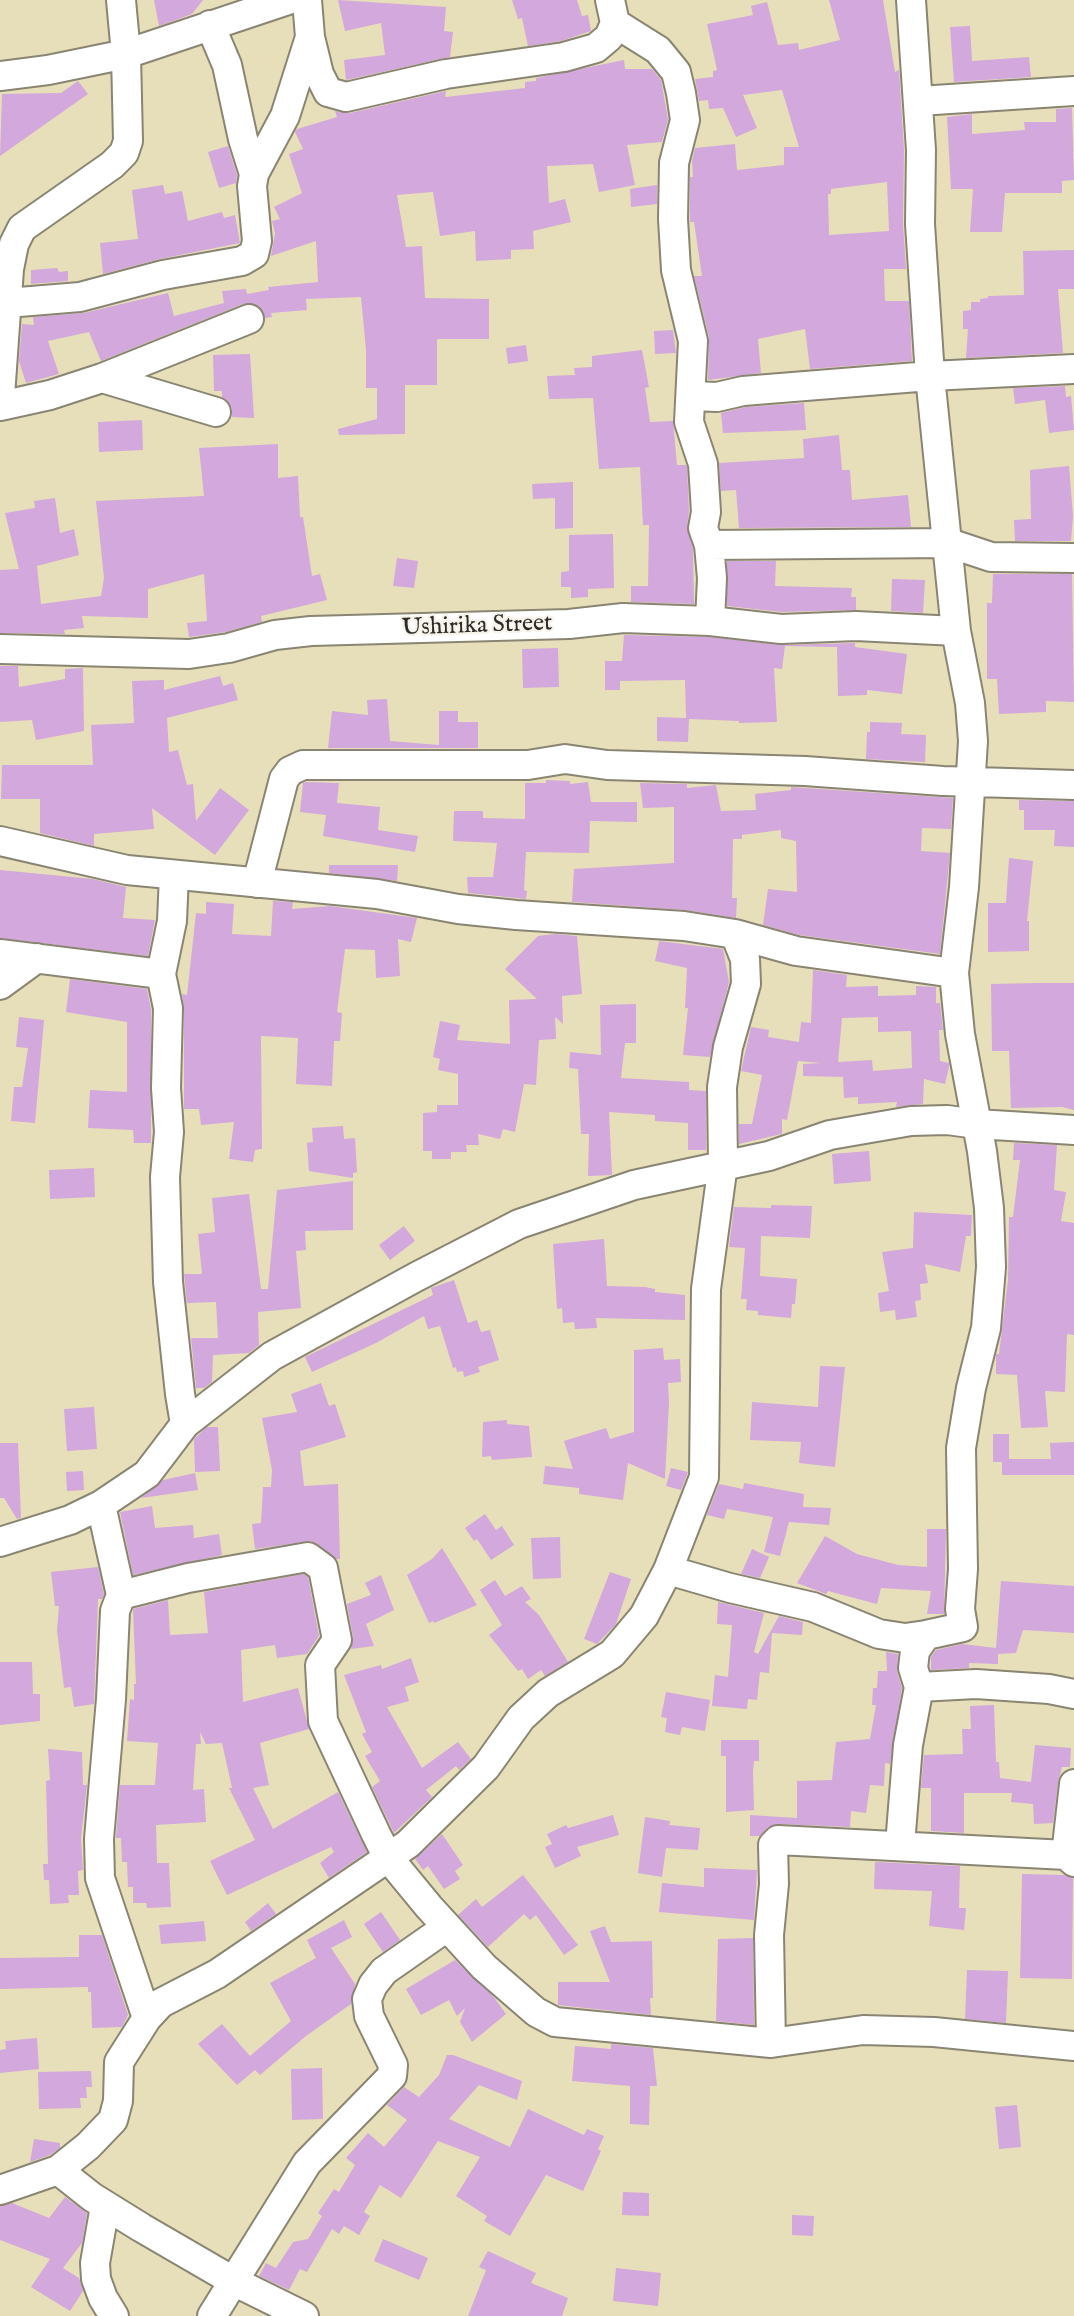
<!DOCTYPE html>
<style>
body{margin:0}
canvas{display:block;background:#e7dfb9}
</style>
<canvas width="1074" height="2316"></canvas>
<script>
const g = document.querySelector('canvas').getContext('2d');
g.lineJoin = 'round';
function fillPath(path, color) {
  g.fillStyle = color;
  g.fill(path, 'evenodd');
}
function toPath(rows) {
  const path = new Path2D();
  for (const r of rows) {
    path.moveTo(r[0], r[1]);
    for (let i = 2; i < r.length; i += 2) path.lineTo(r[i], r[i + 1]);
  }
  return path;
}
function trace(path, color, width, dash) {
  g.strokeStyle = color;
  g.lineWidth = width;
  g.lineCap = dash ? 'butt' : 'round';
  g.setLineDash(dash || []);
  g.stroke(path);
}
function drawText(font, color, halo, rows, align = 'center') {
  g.font = font + ' "IM FELL English",serif';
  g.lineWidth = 4.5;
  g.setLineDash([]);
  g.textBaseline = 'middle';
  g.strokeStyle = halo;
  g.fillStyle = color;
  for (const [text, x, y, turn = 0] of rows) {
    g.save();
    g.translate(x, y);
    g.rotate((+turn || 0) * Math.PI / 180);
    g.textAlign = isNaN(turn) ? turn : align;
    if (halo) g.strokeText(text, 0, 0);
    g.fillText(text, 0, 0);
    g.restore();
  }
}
const building = toPath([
 [154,0,203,0,192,14,159,26],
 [338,0,446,7,444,31,453,32,450,57,346,80,344,60,385,55,381,23,345,31],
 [512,0,577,0,582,16,588,15,591,31,561,41,528,46,522,18,518,19],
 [829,0,883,0,895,72,899,70,904,150,903,224,906,269,884,269,885,301,909,301,912,361,810,369,805,329,758,339,761,373,708,380,709,337,694,276,702,276,694,222,690,222,690,177,693,177,692,161,695,148,735,144,737,170,784,165,784,147,799,147,782,90,743,95,757,128,736,137,723,108,709,109,708,100,699,101,695,79,713,77,713,71,717,70,707,24,753,15,751,6,767,2,778,45,798,43,799,50,840,40],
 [887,182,889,231,829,235,828,194,831,194,831,189],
 [970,26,972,61,1029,57,1031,77,954,82,950,27],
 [624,60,625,69,652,69,661,80,668,119,662,142,627,145,635,185,599,192,593,164,547,166,549,203,565,199,571,222,533,231,534,249,511,250,511,259,476,261,475,231,440,236,433,192,397,195,406,247,422,246,425,298,489,299,489,339,437,339,437,385,405,385,405,434,339,435,338,429,377,419,377,388,366,388,366,350,361,297,306,299,307,310,271,313,272,317,265,318,259,306,243,304,101,361,89,332,48,341,59,374,26,383,19,361,22,324,34,325,33,317,84,313,168,293,174,316,224,303,222,291,246,289,247,294,269,290,268,287,318,282,316,241,271,256,275,233,272,221,280,219,274,207,302,193,289,154,303,149,295,132,297,129,337,117,335,111,350,113,446,91,445,97,525,88,525,82,536,81,536,78],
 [78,81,88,94,0,156,2,94,61,93],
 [1072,108,1074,180,1062,181,1062,193,1005,193,1002,232,970,232,973,189,951,189,947,117,972,114,972,134,1025,130,1024,122,1056,122,1056,109],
 [228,146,237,175,236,183,219,188,208,152],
 [163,185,165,194,182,191,188,221,222,212,224,218,235,215,240,243,160,259,103,274,100,243,138,239,132,190],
 [657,185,657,204,631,207,630,189],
 [1074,250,1074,289,1058,289,1063,353,966,358,968,329,963,329,963,311,971,310,971,302,980,302,980,299,988,298,988,296,1024,295,1023,251],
 [57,268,59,272,68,271,68,281,31,284,31,270],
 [673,330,676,353,655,354,654,331],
 [526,345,528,361,508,364,506,348],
 [642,350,649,387,645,388,650,422,673,421,677,465,686,465,687,467,689,511,687,526,693,549,694,604,631,602,631,586,648,586,649,525,643,525,640,467,599,469,593,398,549,399,547,376,575,375,574,368,592,367,592,356],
 [250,354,254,418,232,417,232,408,222,397,222,391,214,391,213,355],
 [1065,386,1066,397,1071,396,1074,430,1049,433,1045,400,1015,404,1013,388],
 [804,403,806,430,723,433,721,413,746,407],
 [142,420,143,450,99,452,98,422],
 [839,435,842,470,850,470,852,500,908,495,911,527,739,528,736,490,721,491,719,463,804,458,803,439],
 [278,444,278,478,298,476,300,517,303,517,312,576,320,574,327,600,261,616,262,622,226,632,189,637,187,623,207,621,204,574,148,589,148,618,82,616,84,628,64,630,65,634,0,633,0,570,19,569,5,513,35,508,34,501,55,498,60,533,74,529,79,555,37,566,41,604,101,596,104,578,96,501,204,496,199,448],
 [1069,466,1073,516,1071,541,1015,541,1014,520,1031,519,1030,470],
 [573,482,573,528,555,529,555,498,533,499,532,484],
 [613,534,614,588,588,589,588,597,571,598,571,587,561,587,561,572,569,571,569,535],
 [397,558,418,561,414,588,393,586],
 [727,561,776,561,775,586,852,588,851,597,856,597,856,610,782,612,727,606],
 [993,574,1072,574,1074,702,1046,701,1046,712,999,714,997,679,987,679,987,603,992,603],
 [892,579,925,580,923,613,891,611],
 [624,635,709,637,781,645,855,643,855,647,907,654,902,694,867,690,867,695,838,696,837,647,785,646,782,669,774,668,777,722,739,723,739,721,689,719,688,742,657,741,657,717,686,718,685,680,620,681,620,690,605,690,605,661,622,661],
 [558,648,559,687,523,688,522,649],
 [0,666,18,666,19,687,65,679,65,669,83,668,84,731,36,740,32,720,0,722],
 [220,676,223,686,233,683,238,700,167,718,169,752,178,750,187,785,193,784,196,821,220,788,249,810,215,855,152,808,154,829,94,834,94,846,40,833,40,799,1,799,2,765,93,765,91,725,134,723,132,681,164,680,164,690],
 [387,699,390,741,439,745,439,711,458,711,458,722,478,722,478,748,328,748,332,711,368,715,367,700],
 [870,722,902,723,901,734,926,735,925,762,866,759,867,732,870,732],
 [546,780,570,781,570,784,588,782,591,802,637,802,637,822,590,821,589,853,526,852,524,890,527,891,526,899,468,893,467,877,493,877,497,843,453,841,454,811,483,811,483,818,525,819,525,783,546,783],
 [307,782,339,783,337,803,380,807,378,830,418,836,415,852,323,836,326,815,300,812,303,783],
 [640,783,687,784,687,788,716,785,721,811,756,810,755,794,791,790,791,787,953,798,951,829,922,828,921,851,950,853,940,954,799,935,763,925,768,889,797,892,796,841,781,838,781,830,742,835,742,839,733,839,732,898,737,898,736,918,685,910,572,902,574,869,674,863,674,807,643,808],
 [1019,800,1074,801,1074,847,1054,846,1055,830,1024,830,1024,810,1019,810],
 [1009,858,1033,861,1027,921,1029,921,1029,951,988,952,988,903,1006,903],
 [329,865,398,865,397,881,329,873],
 [0,870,93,879,126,887,123,918,155,920,148,956,0,938],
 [273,901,293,902,292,909,330,906,417,918,411,942,398,939,400,976,376,978,375,950,345,949,337,1012,342,1013,340,1041,334,1041,332,1086,296,1084,298,1038,261,1036,262,1149,255,1150,253,1162,229,1159,234,1122,201,1125,199,1109,184,1109,184,1008,182,994,187,995,196,913,206,914,206,902,234,904,232,934,271,936],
 [555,934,577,936,582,994,562,996,563,1024,555,1017,556,1039,539,1040,536,1085,524,1084,515,1132,503,1129,500,1139,478,1134,479,1145,466,1145,467,1152,451,1152,451,1159,432,1159,432,1151,423,1151,423,1113,437,1112,437,1105,458,1105,458,1074,438,1070,440,1059,433,1057,440,1021,460,1025,457,1040,510,1044,509,1000,537,999,505,969,538,936],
 [659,941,723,949,729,982,710,1057,683,1055,688,1008,685,1008,687,968,655,961],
 [813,970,847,975,846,987,878,986,878,996,916,995,916,986,936,987,936,1003,940,1003,943,1030,939,1030,940,1061,949,1063,949,1067,945,1084,924,1079,923,1104,896,1107,897,1102,858,1104,858,1097,844,1098,843,1077,803,1076,803,1064,821,1063,798,1061,787,1120,782,1119,782,1134,739,1144,739,1124,752,1124,762,1075,741,1071,751,1027,769,1030,768,1037,799,1042,801,1022,811,1023],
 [878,1017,878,1032,911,1031,912,1068,873,1071,872,1060,838,1062,842,1018],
 [70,979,147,989,151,1009,151,1143,134,1143,133,1130,88,1128,90,1090,127,1092,127,1022,66,1012],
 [1039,983,1074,983,1074,1110,1062,1107,1011,1108,1009,1051,992,1051,991,984],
 [636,1004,636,1043,625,1043,621,1078,689,1082,689,1090,706,1091,706,1150,688,1150,688,1123,655,1121,655,1115,609,1112,612,1175,588,1176,589,1134,581,1134,578,1069,569,1068,570,1052,601,1055,600,1005],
 [19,1017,44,1020,35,1123,11,1121,14,1087,22,1087,28,1048,16,1047],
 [343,1126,344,1139,355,1138,357,1172,353,1173,353,1178,309,1171,307,1143,313,1142,312,1128],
 [1014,1143,1057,1145,1054,1190,1066,1192,1061,1221,1074,1223,1074,1335,1067,1334,1065,1392,1045,1391,1048,1427,1021,1428,1017,1375,996,1374,996,1354,999,1354,1008,1280,1009,1217,1013,1217,1020,1160,1013,1160],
 [869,1151,871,1181,834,1184,832,1154],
 [94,1168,95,1197,50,1199,49,1170],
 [353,1181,353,1230,305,1231,306,1250,296,1251,301,1308,258,1312,259,1345,249,1353,213,1355,212,1382,204,1388,196,1388,191,1338,218,1338,216,1302,187,1303,184,1274,202,1274,198,1234,215,1232,212,1198,249,1194,261,1289,268,1289,277,1190],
 [771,1205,812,1206,810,1238,761,1236,760,1276,797,1279,795,1304,792,1304,791,1318,758,1315,758,1311,746,1310,747,1299,741,1299,745,1248,729,1247,734,1207,771,1208],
 [914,1212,972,1215,971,1236,966,1236,960,1272,925,1264,928,1283,920,1284,921,1300,915,1301,917,1317,896,1320,895,1310,880,1312,878,1293,889,1291,882,1252,913,1248],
 [404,1226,415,1241,390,1260,379,1245],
 [604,1239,607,1286,645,1287,655,1289,655,1292,685,1295,685,1320,596,1318,597,1328,575,1329,574,1322,563,1323,562,1308,557,1309,553,1244],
 [454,1280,468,1323,477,1320,481,1332,490,1330,499,1360,478,1367,480,1372,464,1377,463,1371,457,1372,456,1367,453,1368,440,1326,428,1329,424,1316,376,1343,312,1372,305,1357,433,1295,431,1288],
 [663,1348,664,1360,680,1359,681,1382,668,1383,669,1403,665,1479,628,1463,623,1500,579,1494,579,1488,543,1484,545,1466,573,1469,564,1441,606,1428,610,1439,634,1432,634,1350],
 [820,1366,845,1367,835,1467,799,1463,801,1442,750,1440,752,1402,818,1407],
 [321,1383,329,1406,335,1404,346,1437,300,1451,304,1486,338,1484,340,1559,336,1559,311,1541,255,1549,252,1524,261,1523,263,1487,271,1487,272,1470,262,1418,297,1412,291,1394],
 [94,1407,97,1449,67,1451,64,1409],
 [507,1420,507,1424,529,1426,532,1457,492,1460,491,1456,482,1457,483,1422],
 [207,1427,218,1427,220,1471,195,1472,194,1439],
 [993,1434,1009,1434,1009,1459,1051,1459,1050,1443,1074,1442,1074,1475,1002,1475,1002,1462,993,1462],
 [0,1443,18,1443,21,1518,17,1519,4,1498,0,1498],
 [671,1468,688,1472,681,1490,666,1486],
 [83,1471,84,1490,67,1491,66,1472],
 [195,1473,198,1490,141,1498,163,1480],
 [744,1483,804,1494,803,1507,831,1508,829,1525,789,1522,780,1556,764,1552,773,1517,727,1509,724,1519,707,1515,719,1484,743,1489],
 [152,1506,155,1528,193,1525,194,1538,219,1534,222,1555,133,1575,120,1512],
 [485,1514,496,1530,502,1526,514,1545,491,1560,477,1539,474,1541,465,1528],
 [927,1529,946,1529,944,1614,927,1614,931,1591,881,1588,877,1604,828,1591,826,1594,797,1583,825,1536,857,1554,898,1565,927,1567],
 [560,1537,561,1578,533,1579,531,1538],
 [442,1548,477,1605,434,1623,433,1621,429,1623,407,1575,432,1559],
 [752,1549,769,1557,760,1578,741,1574],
 [98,1567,104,1594,102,1599,98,1599,94,1704,74,1707,71,1687,64,1688,57,1630,59,1606,55,1606,51,1572],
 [610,1572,631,1579,616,1624,597,1644,584,1639],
 [304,1574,308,1577,319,1636,307,1654,277,1658,275,1645,241,1650,243,1702,298,1688,309,1729,260,1743,269,1785,253,1788,273,1829,338,1792,367,1852,329,1878,320,1863,334,1852,331,1847,227,1895,210,1861,255,1840,229,1788,232,1788,222,1743,206,1744,200,1732,201,1744,196,1744,193,1790,204,1789,206,1822,156,1825,157,1863,169,1863,171,1907,147,1908,146,1903,133,1903,133,1887,128,1887,127,1862,122,1862,121,1838,116,1838,120,1785,155,1785,158,1743,127,1741,130,1699,134,1700,134,1684,136,1684,133,1609,168,1600,170,1635,208,1633,204,1592],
 [381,1575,394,1610,366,1624,374,1646,351,1649,353,1637,347,1604,371,1595,365,1583],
 [495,1580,505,1596,522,1586,531,1599,525,1602,539,1615,568,1662,545,1676,541,1670,528,1679,522,1669,518,1671,489,1635,502,1625,480,1590],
 [1001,1581,1074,1586,1074,1633,1023,1630,1016,1653,998,1654,998,1664,969,1663,969,1668,931,1670,931,1657,936,1650,962,1644,996,1648],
 [718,1602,764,1613,754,1652,758,1654,779,1616,803,1622,802,1635,772,1633,769,1673,760,1672,757,1700,748,1699,747,1709,712,1706,715,1675,728,1677,732,1625,717,1624],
 [886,1652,898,1654,897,1672,902,1688,890,1764,885,1763,884,1786,870,1785,866,1813,851,1811,850,1827,778,1824,767,1828,760,1836,750,1836,750,1815,797,1818,797,1781,832,1780,836,1742,870,1739,876,1705,872,1705,873,1688,877,1688,878,1671,887,1671],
 [411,1658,419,1682,405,1687,409,1701,387,1707,422,1768,458,1742,471,1759,459,1770,456,1766,426,1790,432,1797,394,1833,372,1787,380,1781,365,1756,372,1752,362,1734,366,1732,344,1675,381,1665,382,1669],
 [0,1662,32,1662,33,1694,40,1694,40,1721,0,1725],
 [666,1692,710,1700,705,1731,682,1727,680,1735,665,1732,667,1718,661,1717],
 [994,1705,996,1762,999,1762,1000,1778,1031,1782,1035,1745,1071,1748,1070,1767,1062,1767,1058,1782,1053,1823,1034,1824,1033,1804,1011,1802,1012,1793,964,1793,964,1833,931,1831,931,1788,921,1788,924,1755,963,1754,962,1729,971,1729,970,1706],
 [721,1740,759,1740,759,1761,754,1761,753,1772,754,1810,726,1812,726,1756,721,1756],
 [48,1749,82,1752,83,1785,87,1785,81,1838,83,1870,78,1871,79,1895,68,1895,69,1903,50,1904,49,1880,44,1880,43,1864,48,1864,46,1781,50,1780],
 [613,1815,619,1835,577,1847,581,1856,555,1868,545,1847,552,1844,547,1834,566,1825,568,1828],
 [645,1817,670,1821,669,1825,700,1828,698,1850,666,1848,662,1877,638,1873],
 [442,1834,463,1865,455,1871,460,1879,444,1889,428,1866,423,1870,415,1859],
 [875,1862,960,1866,959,1908,966,1908,964,1930,929,1926,932,1891,874,1889],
 [704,1868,757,1870,754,1920,659,1912,662,1883,704,1887],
 [1022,1874,1064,1875,1073,1878,1072,1979,1020,1978],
 [523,1875,578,1945,564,1955,536,1915,530,1920,524,1914,488,1947,458,1915,476,1899,482,1907],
 [268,1903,276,1914,251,1931,245,1922],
 [381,1912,400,1940,383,1952,364,1924],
 [344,1920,352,1937,331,1948,355,1984,351,2004,306,2036,260,2075,255,2070,237,2085,198,2044,222,2024,250,2056,291,2021,270,1983,316,1958,307,1940],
 [204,1921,206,1941,161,1944,159,1925],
 [605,1926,611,1942,652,1941,653,1998,650,1998,651,2015,558,2005,558,1982,610,1982,590,1931],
 [79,1935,102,1935,128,2015,122,2027,92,2028,91,1992,88,1992,88,1987,0,1989,0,1958,79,1957],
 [753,1938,754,2025,716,2021,718,1939],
 [455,1960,493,1996,506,2014,472,2042,460,2022,465,2008,457,2016,449,2000,421,2015,406,1989],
 [967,1970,1008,1971,1006,2023,965,2019],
 [37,2038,39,2069,0,2073,0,2050,6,2049,5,2041],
 [611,2044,653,2048,657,2086,650,2086,649,2125,630,2124,630,2086,572,2081,575,2046,611,2049],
 [447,2055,453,2055,522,2081,517,2100,479,2085,449,2119,510,2147,528,2109,584,2135,587,2129,604,2136,598,2149,601,2151,583,2191,546,2175,510,2236,484,2221,487,2216,456,2196,480,2157,438,2141,401,2198,380,2185,364,2212,370,2216,359,2235,344,2226,339,2234,332,2229,307,2272,300,2269,289,2290,259,2276,266,2263,276,2268,293,2242,308,2239,322,2216,318,2213,334,2189,339,2192,355,2165,346,2158,368,2133,384,2147,407,2120,387,2105,404,2087,419,2097,439,2075],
 [322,2068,323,2119,292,2120,291,2069],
 [91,2071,92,2087,86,2087,87,2098,80,2098,81,2108,39,2109,38,2072],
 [1017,2105,1021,2147,999,2149,995,2107],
 [34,2139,60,2143,60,2148,50,2155,30,2162],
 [623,2192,649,2193,649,2216,622,2215],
 [65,2197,87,2213,82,2243,63,2268,79,2278,83,2291,70,2311,31,2287,50,2259,0,2240,0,2206,12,2203,49,2218],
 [792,2215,814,2216,813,2236,792,2235],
 [383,2239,428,2258,419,2280,374,2261],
 [488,2251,536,2273,531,2283,568,2298,562,2316,468,2316,486,2270,479,2267],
 [616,2268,661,2273,658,2306,613,2301]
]);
const minor = toPath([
 [307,0,310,37,319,74,328,92,346,97,446,74,564,57,596,48,609,37,615,23,610,0],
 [615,23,658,50,676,72,681,93,685,120,674,163,673,219,676,270,693,341,689,422,703,464,706,512,703,528,709,545,712,578,710,621],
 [210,25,227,65,243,139,254,174],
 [0,76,48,70,126,54,288,0],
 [919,101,1074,91],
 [7,303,80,297,163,275,242,261,254,254,257,241,252,186,254,174,285,116,310,37],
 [102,378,216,412],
 [0,396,9,269,14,244,22,228,112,165,124,153,128,141,126,54,121,0],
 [692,396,717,397,743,391,930,376,1074,369],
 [0,406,50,395,102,378,249,319],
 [709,545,949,543,991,557,1074,558],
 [0,649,189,654,229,648,275,635,311,631,569,624,623,618,710,621,781,629,856,626,956,631],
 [0,841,127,870,377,894,458,909,516,915,684,926,735,934,796,951,954,973],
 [174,875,172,921,161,974,168,1008,166,1088,169,1132,165,1177,168,1282,180,1394,185,1424],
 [257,883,284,779,290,771,303,765,528,765,565,759,607,765,805,771,943,781,1074,785],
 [0,954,161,974],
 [0,985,37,958],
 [101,1505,121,1595,115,1611,111,1699,99,1839,100,1878,147,2018],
 [0,1542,70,1520,101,1505,147,1474,185,1424,272,1356,416,1277,519,1224,634,1185,769,1156,830,1135,911,1121,947,1120,977,1124,1074,1130],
 [668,1570,730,1588,813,1607,879,1634,905,1638,926,1635],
 [121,1595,188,1578,308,1557,323,1568,337,1640,320,1665,323,1721,376,1834,387,1856,429,1907,484,1967,536,2012,555,2022,771,2043,863,2030,934,2032,1074,2046],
 [919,1687,976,1684,1049,1689,1074,1694],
 [1074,1784,1066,1855,1074,1862],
 [900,1845,908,1745,919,1687,913,1668,915,1651,926,1635,963,1627,960,1609,963,1569,961,1448,971,1388,986,1328,991,1267,989,1208,982,1151,960,1034,954,973,964,887,973,741,970,703,956,631,930,376,920,224,921,150,911,0],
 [771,2043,769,1935,774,1884,773,1845,778,1840,1066,1855],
 [58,2170,92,2197,142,2228,235,2282,304,2316],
 [0,2190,58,2170,88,2146,113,2120,118,2101,119,2062,147,2018,161,2003,217,1974,408,1844,486,1767,521,1718,548,1693,612,1654,644,1616,668,1570,704,1477,706,1289,723,1164,722,1087,728,1047,746,984,745,959,735,934],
 [105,2206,95,2263,96,2279,103,2298,114,2316],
 [212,2316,307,2163,392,2076,393,2065,369,2016,367,1999,373,1985,384,1971,447,1927]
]);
const streetNames = [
 ["Ushirika Street",477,627,-2]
];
fillPath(building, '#d3a8dc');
trace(minor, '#898572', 32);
trace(minor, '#fff', 28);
drawText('24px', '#2b2b2b', '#f7f3e8', streetNames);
</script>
